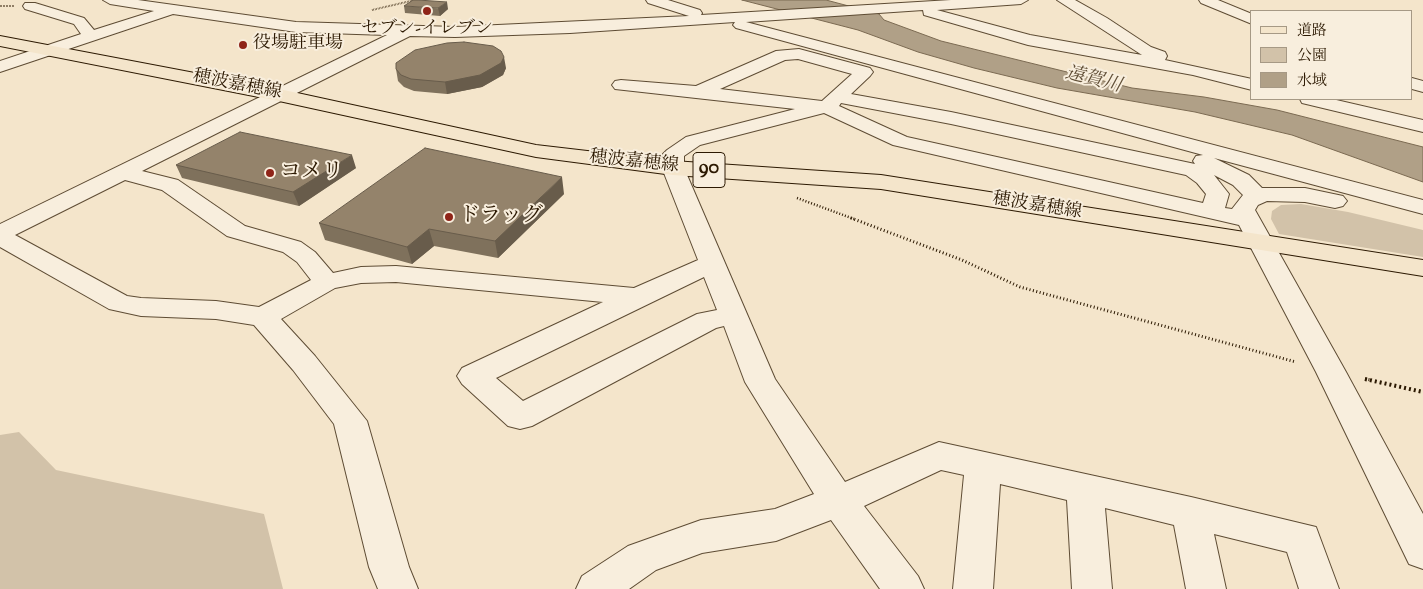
<!DOCTYPE html>
<meta charset="utf-8">
<style>
body{margin:0}
#map{position:relative;width:1423px;height:589px;overflow:hidden;background:#f4e5cb;font-family:"Sorts Mill Goudy","Noto Serif JP",serif}
canvas{display:block}
.legend{position:absolute;left:1250px;top:10px;width:162px;height:90px;box-sizing:border-box;background:#f8eedd;border:1px solid #a69985;margin:0;padding:6px 9px;list-style:none;font-size:15px;color:#2c1902}
.legend li{display:flex;align-items:center;gap:10px;height:25px}
.legend b{width:25px;border:1px solid #a69985}
</style>
<div id="map">
<canvas width="1423" height="589"></canvas>
<ul class="legend">
<li><b style="height:6px;background:#f4e5cb"></b>道路</li>
<li><b style="height:14px;background:#d2c2a9"></b>公園</li>
<li><b style="height:14px;background:#b0a087"></b>水域</li>
</ul>
</div>
<script>
const g = document.querySelector('canvas').getContext('2d');
g.lineJoin = 'round';
function fillPath(path, color) {
  g.fillStyle = color;
  g.fill(path, 'evenodd');
}
function toPath(rows) {
  const path = new Path2D();
  for (const r of rows) {
    path.moveTo(r[0], r[1]);
    for (let i = 2; i < r.length; i += 2) path.lineTo(r[i], r[i + 1]);
  }
  return path;
}
function trace(path, color, width, dash) {
  g.strokeStyle = color;
  g.lineWidth = width;
  g.lineCap = dash ? 'butt' : 'round';
  g.setLineDash(dash || []);
  g.stroke(path);
}
function drawText(font, color, halo, rows, align = 'center') {
  g.font = font + ' "Sorts Mill Goudy","Noto Serif JP",serif';
  g.lineWidth = 4;
  g.setLineDash([]);
  g.textBaseline = 'middle';
  g.strokeStyle = halo;
  g.fillStyle = color;
  for (const [text, x, y, turn = 0] of rows) {
    g.save();
    g.translate(x, y);
    g.rotate((+turn || 0) * Math.PI / 180);
    g.textAlign = isNaN(turn) ? turn : align;
    if (halo) g.strokeText(text, 0, 0);
    g.fillText(text, 0, 0);
    g.restore();
  }
}
const green = toPath([
 [1301,204,1348,212,1423,230,1423,257,1279,234,1271,219,1272,211,1281,205],
 [19,432,56,470,264,514,283,589,0,589,0,435]
]);
const water = toPath([
 [742,0,826,0,879,14,884,20,941,41,1132,88,1204,97,1277,110,1423,147,1423,182,1292,135,1195,112,1057,88,974,68,918,52,858,30,742,0]
]);
const pathFar3 = toPath([
 [0,6,14,6],
 [372,10,415,0]
]);
const pathFar2 = toPath([
 [797,198,854,219]
]);
const pathFar1 = toPath([
 [851,218,962,260,1020,287,1296,362],
 [1365,379,1371,380]
]);
const path = toPath([
 [1365,379,1423,392]
]);
const minor = toPath([
 [103,0,138,0,296,22,455,27,689,16,648,3,646,0,668,0,700,10,702,13,701,15,951,0,1028,0,1021,4,937,10,1030,35,1142,55,1057,0,1075,0,1107,18,1151,47,1165,52,1167,56,1165,60,1252,79,1252,90,1193,75,1028,45,924,15,923,10,746,22,1423,200,1423,214,1214,158,1249,175,1262,188,1305,188,1343,196,1347,201,1343,206,1335,208,1305,202,1267,201,1258,205,1255,210,1346,372,1423,514,1423,569,1409,564,1316,372,1239,225,893,145,824,113,700,145,684,156,684,168,775,379,845,482,939,442,1191,497,1316,527,1339,589,1299,589,1287,552,1214,534,1226,589,1186,589,1174,525,1105,508,1112,589,1072,589,1067,500,1000,484,993,589,953,589,964,475,941,470,864,506,918,576,924,589,880,589,831,520,776,541,702,553,656,570,629,589,576,589,582,576,628,546,701,520,775,509,814,494,745,382,724,326,716,328,532,426,520,429,508,426,462,384,457,376,462,368,603,302,396,282,361,283,335,288,281,319,315,356,367,421,409,567,418,589,378,589,369,567,334,424,293,370,254,325,216,319,141,316,109,309,0,247,0,224,387,35,296,32,173,14,0,72,0,61,81,34,74,24,25,9,23,6,25,3,35,3,84,18,94,30,154,11,110,4,103,0],
 [735,22,733,25,736,28,1203,155,1196,156,1193,161,1195,164,951,112,851,94,870,76,873,72,870,68,799,49,776,51,696,86,621,80,615,81,612,85,615,89,795,109,686,137,667,150,663,154,662,168,698,260,634,288,396,266,361,267,333,273,315,252,301,242,245,226,178,180,142,171,410,36,455,37,570,33,735,22],
 [798,59,852,74,822,101,720,89,785,60,798,59],
 [841,103,951,124,1186,175,1197,183,1206,194,1203,203,925,141,907,137,839,106,841,103],
 [1214,175,1233,185,1243,195,1232,209,1225,208,1229,194,1214,175],
 [125,180,162,190,227,236,283,252,297,262,311,280,259,307,216,301,141,298,127,296,15,235,125,180],
 [704,277,717,310,697,314,523,401,496,378,704,277],
 [1199,0,1218,0,1252,14,1252,24,1201,3,1199,0],
 [1412,78,1423,81,1423,92,1412,89,1412,78],
 [1300,99,1332,99,1423,120,1423,132,1302,103,1300,99]
]);
const major = toPath([
 [0,36,279,89,536,145,673,161,881,175,1423,260,1423,276,881,189,673,175,536,157,279,101,0,46,0,36]
]);
const wall = toPath([
 [404,6,448,9,440,16,405,13],
 [506,68,503,75,482,87,447,94,414,91,404,87,398,81,396,69],
 [176,165,356,168,299,206,182,178],
 [564,194,498,258,434,246,412,264,325,240,319,223]
]);
const shadedWall = toPath([
 [447,2,448,9,440,16,438,8],
 [504,57,506,68,503,75,482,87,447,94,445,82],
 [352,155,356,168,299,206,293,192],
 [562,177,564,194,498,258,495,241],
 [429,229,434,246,412,264,407,247]
]);
const building = toPath([
 [413,0,418,0,447,2,438,8,404,6,413,0],
 [464,42,493,46,501,51,504,57,501,63,480,75,445,82,411,79,401,75,396,69,396,63,415,50,447,43,464,42],
 [240,132,352,155,293,192,176,165,240,132],
 [425,148,562,177,495,241,429,229,407,247,319,223,425,148]
]);
const markers = [
 [427,11,5,"#8f2418"],
 [243,45,5,"#8f2418"],
 [270,173,5,"#8f2418"],
 [449,217,5,"#8f2418"]
];
const farPoinames = [
 ["セブン-イレブン",427,30],
 ["役場駐車場",253,45,"left"]
];
const farStreetnames = [
 ["穂波嘉穂線",237,86,11],
 ["穂波嘉穂線",634,163,6],
 ["穂波嘉穂線",1037,207,9]
];
const farWaternames = [
 ["遠賀川",1093,81,14]
];
const shields = [
 [709,170,32]
];
const shieldNames = [
 ["90",709,170]
];
const poiNames = [
 ["コメリ",280,173],
 ["ドラッグ",459,217]
];
fillPath(green, '#d2c2a9');
fillPath(water, '#b0a087');
trace(water, '#7b6a52', 1);
trace(minor, '#5e4c34', 2);
trace(major, '#2c1902', 2);
trace(pathFar3, '#2c1902', 2, [0.5, 1]);
trace(pathFar2, '#2c1902', 2.5, [1, 2]);
trace(pathFar1, '#2c1902', 3, [1, 2.5]);
trace(path, '#2c1902', 4, [2, 3]);
fillPath(minor, '#f8eedd');
fillPath(major, '#f4e5cb');
fillPath(wall, '#7f715c');
fillPath(shadedWall, '#685c4b');
fillPath(building, '#94836b');
trace(building, '#685c4b', 1);
for (const [x, y, r, color] of markers) {
  const dot = new Path2D();
  dot.arc(x, y, r, 0, 2 * Math.PI);
  g.fillStyle = color;
  g.fill(dot);
  trace(dot, '#f8eedd', 2);
}
drawText('18px', '#2c1902', '#f8eedd', farPoinames);
drawText('18px', '#2c1902', '#f8eedd', farStreetnames);
drawText('italic 19px', '#614f37', '#f8eedd', farWaternames);
for (const [x, y, w] of shields) {
  const box = new Path2D();
  box.roundRect(x - w / 2, y - 17.5, w, 35, 4);
  g.fillStyle = '#f8eedd';
  g.fill(box);
  trace(box, '#2c1902', 1);
}
drawText('bold 20px', '#2c1902', null, shieldNames);
drawText('21px', '#2c1902', '#f8eedd', poiNames, 'left');
</script>
